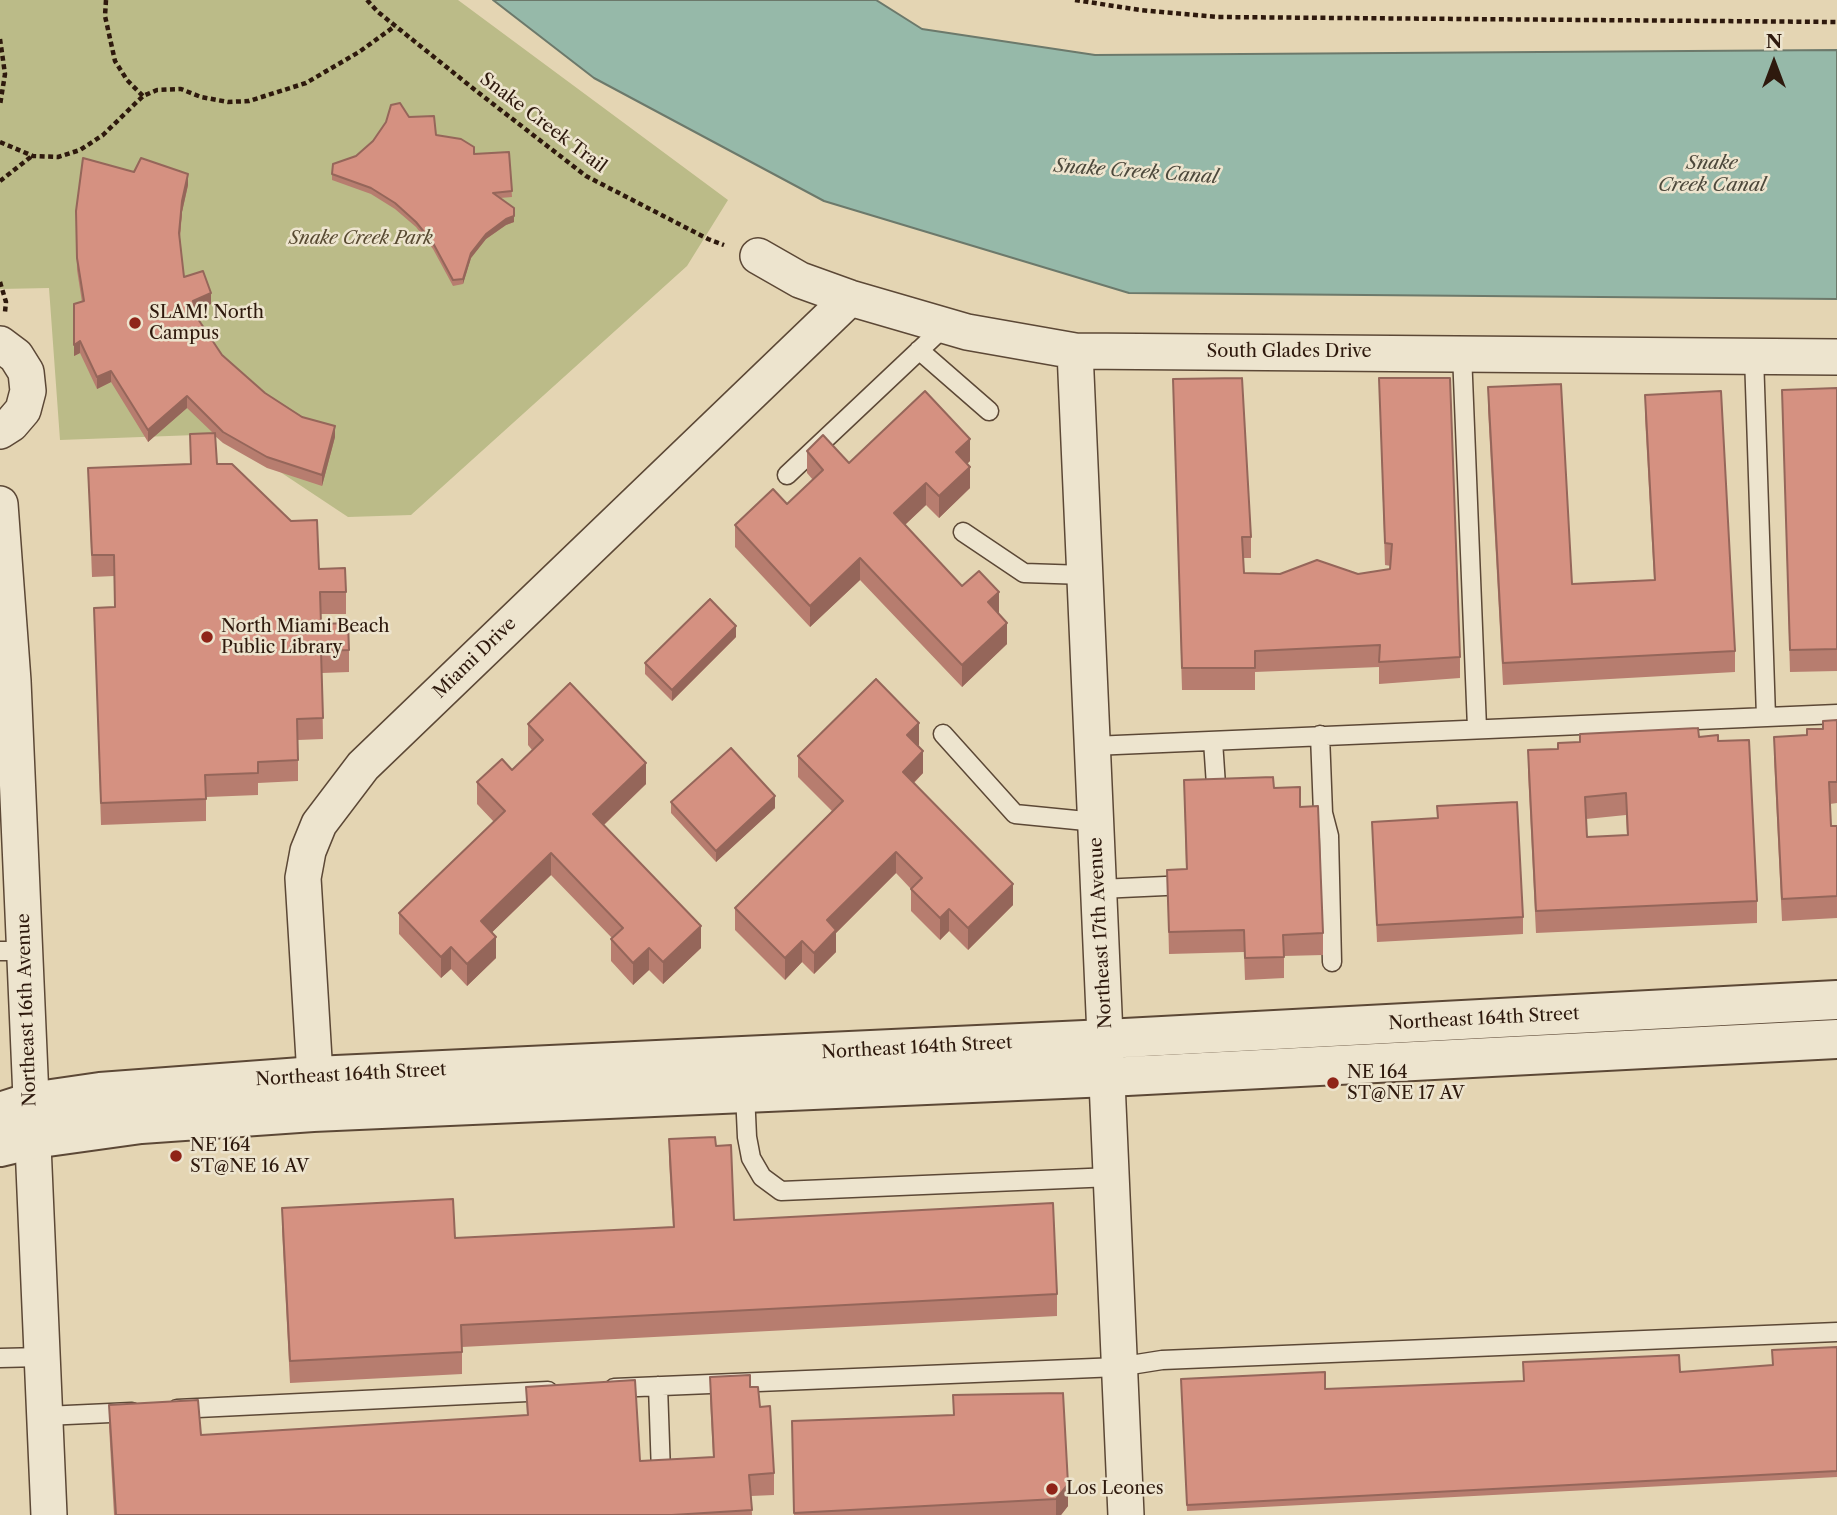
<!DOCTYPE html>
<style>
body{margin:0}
#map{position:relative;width:1837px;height:1515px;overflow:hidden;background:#e4d5b3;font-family:"Libre Caslon Text",serif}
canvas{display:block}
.north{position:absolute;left:1739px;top:28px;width:70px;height:70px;-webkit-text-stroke:5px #ede4ce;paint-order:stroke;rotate:0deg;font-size:19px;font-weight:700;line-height:28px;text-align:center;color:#2e190d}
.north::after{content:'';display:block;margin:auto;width:24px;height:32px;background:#2e190d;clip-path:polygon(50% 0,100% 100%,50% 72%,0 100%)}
</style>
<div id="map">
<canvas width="1837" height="1515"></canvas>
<div class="north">N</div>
</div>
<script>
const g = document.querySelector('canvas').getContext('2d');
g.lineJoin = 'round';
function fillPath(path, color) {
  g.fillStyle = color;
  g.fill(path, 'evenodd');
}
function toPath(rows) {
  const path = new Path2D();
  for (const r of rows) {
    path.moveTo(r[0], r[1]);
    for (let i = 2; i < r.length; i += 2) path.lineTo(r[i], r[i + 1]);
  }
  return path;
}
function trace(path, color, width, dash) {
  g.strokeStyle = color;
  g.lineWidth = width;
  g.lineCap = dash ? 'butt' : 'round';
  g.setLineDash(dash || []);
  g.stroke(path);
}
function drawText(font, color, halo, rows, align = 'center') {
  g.font = font + ' "Libre Caslon Text",serif';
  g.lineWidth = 5;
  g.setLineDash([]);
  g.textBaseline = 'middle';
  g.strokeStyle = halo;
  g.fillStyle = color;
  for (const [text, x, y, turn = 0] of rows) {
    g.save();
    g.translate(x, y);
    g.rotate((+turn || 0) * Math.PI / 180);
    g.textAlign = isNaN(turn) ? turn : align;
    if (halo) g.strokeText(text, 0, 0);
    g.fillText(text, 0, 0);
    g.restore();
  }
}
const green = toPath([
 [0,0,458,0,728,200,687,266,411,515,348,517,223,434,60,440,49,288,0,289]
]);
const water = toPath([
 [493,0,876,0,922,29,1095,55,1837,50,1837,299,1129,293,824,201,594,78,493,0]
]);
const path = toPath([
 [106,0,105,16,115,61,127,80,143,96],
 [367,0,378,12,475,90,586,176,708,239,724,245],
 [1075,0,1140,10,1217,17,1837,22],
 [0,39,5,74,0,105],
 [0,142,33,156,58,157,80,150,103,135,143,96,157,90,181,89,201,97,228,102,249,101,306,83,359,52,395,26],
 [0,181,32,156],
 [0,282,6,302,5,312]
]);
const service = toPath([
 [919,350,989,411],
 [1462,353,1477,728],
 [1754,356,1766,717],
 [787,475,945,326],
 [963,532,1024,573,1085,575],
 [943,734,1015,814,1096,822],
 [1320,735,1323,813,1329,836,1332,962],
 [1213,741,1217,800],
 [1093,746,1837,714],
 [1100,889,1187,885],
 [0,951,25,951],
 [745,1093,747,1137,751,1158,762,1177,781,1191,1112,1177],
 [0,1358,42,1357],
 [658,1386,661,1473],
 [614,1388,1118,1367,1162,1360,1837,1332],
 [177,1409,548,1391],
 [45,1416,132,1412]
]);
const minor = toPath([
 [758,256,800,280,850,298,967,332,1075,351,1837,357],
 [0,344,16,356,26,372,28,391,23,410,11,424,0,431],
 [1075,351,1126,1515],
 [0,504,13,681,49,1515],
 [314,1105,315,1076,303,878,308,851,319,824,363,766,850,298]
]);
const tertiary = toPath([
 [0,1112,31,1102,100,1092,315,1076,1106,1039,1837,1000],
 [0,1147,33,1139,141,1124,313,1112,1108,1077,1837,1039]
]);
const wall = toPath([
 [409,117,436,135,474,154,509,152,512,197,500,198,514,222,506,225,486,239,471,258,463,284,453,286,433,249,416,227,395,209,371,194,332,180,332,174],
 [188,185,182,212,180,238,184,277,211,304,196,311,198,319,222,355,265,393,335,437,322,486,267,468,223,443,215,436,217,464,319,569,346,592,346,614,320,614,321,624,349,650,349,672,322,673,323,739,298,740,298,781,258,783,258,795,206,797,206,821,101,825,94,608,115,607,114,576,92,577,88,468,190,464,190,434,213,433,187,408,148,442,111,382,97,389,80,353,74,356,82,302,77,270,76,211],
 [1379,378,1460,657,1460,678,1379,684,1379,667,1255,672,1255,690,1182,690,1173,379,1251,537,1251,558,1243,558,1244,573,1358,574,1390,569,1391,566,1385,565],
 [1488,387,1572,584,1654,580,1645,417,1645,395,1735,651,1735,672,1503,685,1488,409],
 [1837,388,1837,671,1790,672,1782,390],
 [807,451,849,463,970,461,967,464,970,488,939,518,926,505,905,525,962,586,999,614,1007,644,962,687,860,580,810,627,735,547,735,525,787,504,813,480,807,473],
 [736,637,672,701,645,674,645,663],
 [1837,720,1837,803,1830,804,1831,826,1837,826,1837,918,1782,921,1774,758,1774,737,1807,735,1823,729],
 [528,724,646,784,604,825,701,948,663,984,649,970,633,985,611,961,611,939,612,938,551,875,492,932,496,958,467,986,451,969,441,978,399,934,399,913,494,822,477,804,477,782,512,770,532,750,528,745],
 [1699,737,1718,741,1757,901,1757,923,1536,933,1528,772,1528,750,1558,749,1580,742],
 [1626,815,1627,835,1587,837,1586,819],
 [919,745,918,746,923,773,914,783,1013,905,968,950,949,931,940,940,911,911,911,889,896,873,836,933,836,952,814,974,802,962,785,980,735,930,735,908,832,811,798,777,798,756],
 [1184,780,1274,788,1300,807,1323,933,1323,955,1284,956,1284,978,1245,980,1244,952,1169,954,1167,870,1186,870],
 [671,802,775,808,716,862,671,813],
 [1372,822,1523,917,1523,934,1377,942],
 [669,1139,716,1146,734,1220,1057,1294,1057,1316,462,1347,462,1374,290,1383,282,1229,282,1208,455,1238,673,1227,669,1161],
 [1837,1347,1837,1477,1187,1511,1181,1379,1325,1389,1524,1381,1680,1372,1773,1365],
 [710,1377,750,1387,760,1407,774,1473,774,1495,751,1496,752,1515,114,1515,109,1426,109,1405,201,1435,527,1415,526,1387,640,1461,713,1457,710,1399],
 [953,1395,1068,1506,1061,1515,794,1515,792,1421,953,1415]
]);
const shadedWall = toPath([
 [188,174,188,185,182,212,179,245,182,201],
 [514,216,514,222,506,225,486,239,471,258,463,284,463,279,471,253,486,234,506,219],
 [211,293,211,304,193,312,193,301],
 [80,341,80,353,74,356,74,345],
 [111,371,111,382,97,389,97,377],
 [187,396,187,408,148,442,148,430],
 [335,426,335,437,322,486,322,475],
 [970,439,970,461,956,474,956,452],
 [970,467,970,488,939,518,939,496],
 [926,483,926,505,894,535,894,513],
 [860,558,860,580,810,627,810,606],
 [999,592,999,614,988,602],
 [1007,623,1007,644,962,687,962,665],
 [736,626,736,637,672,701,672,690],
 [919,723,919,745,907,757,907,735],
 [923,751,923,773,903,793,903,772],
 [646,763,646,784,593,835,593,814],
 [775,796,775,808,716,862,716,851],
 [896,852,896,873,836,933,836,952,814,974,814,953,827,920],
 [551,853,551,875,481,943,481,921],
 [1013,884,1013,905,968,950,968,928],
 [949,909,949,931,940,940,940,918],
 [701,926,701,948,663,984,663,962],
 [496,937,496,958,467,986,467,964],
 [802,941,802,962,785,980,785,958],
 [451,947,451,969,441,978,441,957],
 [649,948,649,970,633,985,633,963],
 [1068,1484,1068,1506,1061,1515,1056,1515,1056,1499]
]);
const building = toPath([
 [400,103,409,117,434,116,436,135,461,139,474,147,474,154,509,152,512,191,493,193,514,208,514,216,506,219,486,234,471,253,463,279,453,280,433,243,416,222,395,203,371,188,332,174,333,164,356,156,373,141,386,122,391,105,400,103],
 [83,158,134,172,141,158,188,174,182,201,179,233,184,277,203,271,211,293,193,301,198,319,222,355,265,393,302,417,335,426,322,475,267,457,223,432,187,396,148,430,111,371,97,377,80,341,74,345,74,304,84,301,77,258,76,211,83,158],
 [1242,378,1251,537,1242,537,1244,573,1280,574,1317,560,1358,574,1390,569,1392,544,1385,543,1379,378,1450,378,1460,657,1379,662,1380,645,1255,651,1255,668,1182,668,1173,379,1242,378],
 [1561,384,1572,584,1655,580,1645,395,1721,391,1735,651,1503,663,1488,387,1561,384],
 [1837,388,1837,649,1790,650,1782,390,1837,388],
 [925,391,970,439,956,452,970,467,939,496,926,483,894,513,962,586,979,571,999,592,988,602,1007,623,962,665,860,558,810,606,735,525,773,489,787,504,823,470,807,451,823,435,849,463,925,391],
 [215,433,217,464,232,464,291,521,317,520,319,569,345,568,346,592,320,592,321,624,348,623,349,650,321,651,323,718,297,719,298,760,258,762,258,773,205,775,206,799,101,803,94,608,115,607,114,555,92,555,88,468,191,464,190,434,215,433],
 [710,599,736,626,672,690,645,663,710,599],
 [876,679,919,723,907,735,923,751,903,772,1013,884,968,928,949,909,940,918,911,889,922,878,896,852,827,920,836,930,814,953,802,941,785,958,735,908,843,801,798,756,876,679],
 [570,683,646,763,593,814,701,926,663,962,649,948,633,963,611,939,623,928,551,853,481,921,496,937,467,964,451,947,441,957,399,913,505,811,477,782,502,759,512,770,543,740,528,724,570,683],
 [1837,720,1837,782,1829,782,1831,826,1837,826,1837,896,1782,899,1774,737,1807,735,1807,729,1823,729,1823,721,1837,720],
 [1698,728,1699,737,1718,735,1718,741,1749,740,1757,901,1536,911,1528,750,1558,749,1558,743,1580,742,1580,734,1698,728],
 [1626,793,1628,835,1587,837,1585,797,1626,793],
 [731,748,775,796,716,851,671,802,731,748],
 [1273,777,1274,788,1300,787,1300,807,1318,806,1323,933,1283,935,1284,957,1245,958,1244,930,1169,932,1167,870,1187,869,1184,780,1273,777],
 [1517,802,1523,917,1377,925,1372,822,1438,818,1437,806,1517,802],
 [715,1137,716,1146,731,1145,734,1220,1053,1203,1057,1294,461,1325,462,1352,290,1361,282,1208,453,1199,455,1238,674,1227,669,1139,715,1137],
 [1837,1347,1837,1471,1187,1505,1181,1379,1325,1372,1325,1389,1524,1381,1523,1362,1679,1355,1680,1372,1773,1365,1772,1350,1837,1347],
 [750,1375,750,1387,758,1387,760,1407,770,1406,774,1473,749,1475,752,1510,672,1515,116,1515,109,1405,198,1400,201,1435,528,1415,526,1387,635,1380,640,1461,714,1457,710,1377,750,1375],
 [1063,1393,1068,1484,1056,1499,794,1513,792,1421,954,1415,953,1395,1063,1393]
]);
const markers = [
 [135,323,7,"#8f2418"],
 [207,637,7,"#8f2418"],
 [1333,1083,7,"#8f2418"],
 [176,1156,7,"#8f2418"],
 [1052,1489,7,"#8f2418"]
];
const streetNames = [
 ["Snake Creek Trail",543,123,37],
 ["South Glades Drive",1289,352],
 ["Miami Drive",475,658,-44],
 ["Northeast 17th Avenue",1101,933,-93],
 ["Northeast 16th Avenue",27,1010,-92],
 ["Northeast 164th Street",1484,1019,-3],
 ["Northeast 164th Street",917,1048,-3],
 ["Northeast 164th Street",351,1075,-3]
];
const parkNames = [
 ["Snake Creek Park",361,239]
];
const poiNames = [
 ["SLAM! North",149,313],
 ["Campus",149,334],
 ["North Miami Beach",221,627],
 ["Public Library",221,648],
 ["NE 164",1347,1073],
 ["ST@NE 17 AV",1347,1094],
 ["NE 164",190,1146],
 ["ST@NE 16 AV",190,1167],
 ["Los Leones",1066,1489]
];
const waterNames = [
 ["Snake",1712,164],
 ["Creek Canal",1712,186],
 ["Snake Creek Canal",1136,172,4]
];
fillPath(green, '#bb8');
fillPath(water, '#96b9a9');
trace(water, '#6c796b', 2);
trace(service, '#5c4836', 21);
trace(minor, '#5c4836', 38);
trace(tertiary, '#5c4836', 42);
trace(path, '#2e190d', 4.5, [5, 3.5]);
trace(service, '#ede4ce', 18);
trace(minor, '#ede4ce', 35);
trace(tertiary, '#ede4ce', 38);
fillPath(wall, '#b77d6f');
fillPath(shadedWall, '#95665a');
fillPath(building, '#d59181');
trace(building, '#95665a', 2);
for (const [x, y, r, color] of markers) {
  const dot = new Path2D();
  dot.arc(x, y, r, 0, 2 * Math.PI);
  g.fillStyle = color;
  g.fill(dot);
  trace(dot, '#ede4ce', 2.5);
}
drawText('18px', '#2e190d', '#ede4ce', streetNames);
drawText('italic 18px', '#584a32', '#ede4ce', parkNames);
drawText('18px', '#2e190d', '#ede4ce', poiNames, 'left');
drawText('italic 19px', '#4d493c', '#ede4ce', waterNames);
</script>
